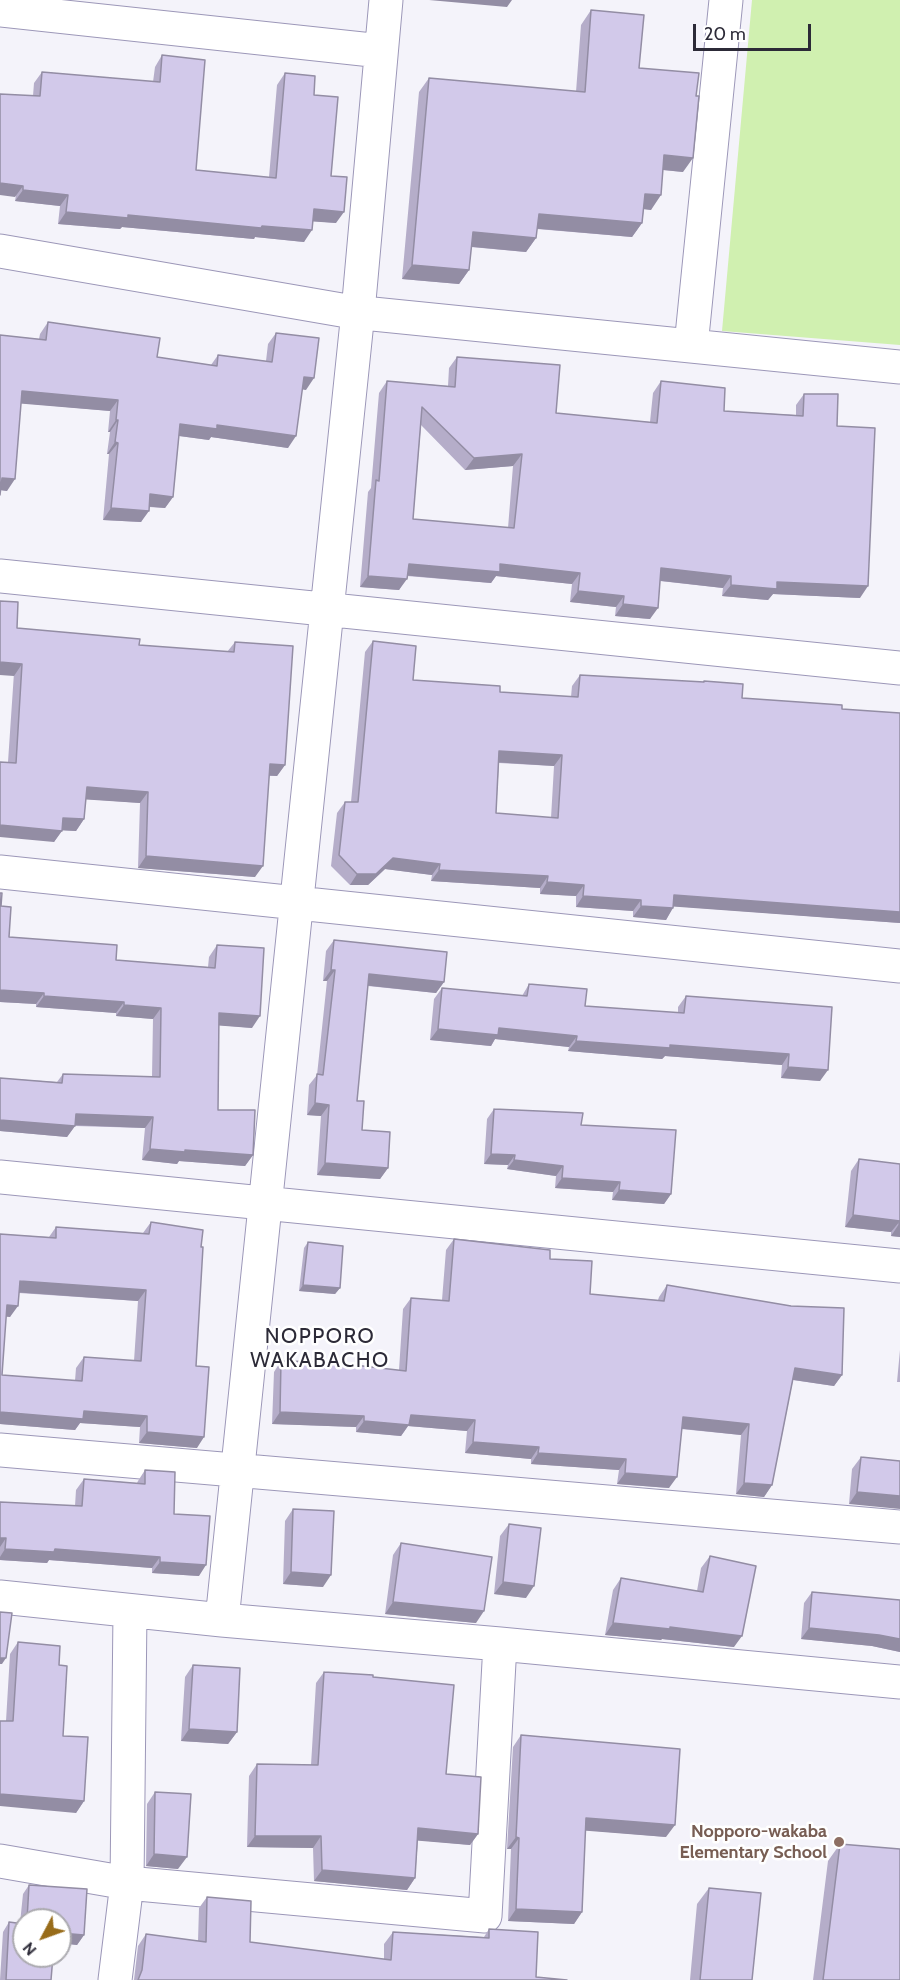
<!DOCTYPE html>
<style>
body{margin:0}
#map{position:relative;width:900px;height:1980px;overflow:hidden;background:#f4f3fa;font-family:Cabin,sans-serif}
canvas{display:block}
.north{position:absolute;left:12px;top:1908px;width:60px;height:60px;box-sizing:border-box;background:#fff;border:2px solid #abaaaf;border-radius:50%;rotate:229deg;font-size:16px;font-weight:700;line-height:24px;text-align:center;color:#2c2a37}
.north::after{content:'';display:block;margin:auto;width:21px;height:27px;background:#986c1a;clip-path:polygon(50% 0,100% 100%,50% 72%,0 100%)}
.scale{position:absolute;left:693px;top:24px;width:118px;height:27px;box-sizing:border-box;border:3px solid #2c2a37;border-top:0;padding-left:8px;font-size:18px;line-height:21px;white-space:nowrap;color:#2c2a37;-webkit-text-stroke:4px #fff;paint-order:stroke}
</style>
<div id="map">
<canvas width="900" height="1980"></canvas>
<div class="north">N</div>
<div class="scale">20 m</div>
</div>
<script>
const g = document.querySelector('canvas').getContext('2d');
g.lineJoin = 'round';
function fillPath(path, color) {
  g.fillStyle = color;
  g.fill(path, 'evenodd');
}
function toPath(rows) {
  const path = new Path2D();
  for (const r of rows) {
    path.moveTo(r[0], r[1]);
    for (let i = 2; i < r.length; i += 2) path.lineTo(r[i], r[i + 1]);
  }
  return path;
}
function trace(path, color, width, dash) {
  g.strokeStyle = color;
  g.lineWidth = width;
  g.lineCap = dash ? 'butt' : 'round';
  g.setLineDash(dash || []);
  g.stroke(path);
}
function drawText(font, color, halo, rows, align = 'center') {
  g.font = font + ' Cabin,sans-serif';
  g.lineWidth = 5;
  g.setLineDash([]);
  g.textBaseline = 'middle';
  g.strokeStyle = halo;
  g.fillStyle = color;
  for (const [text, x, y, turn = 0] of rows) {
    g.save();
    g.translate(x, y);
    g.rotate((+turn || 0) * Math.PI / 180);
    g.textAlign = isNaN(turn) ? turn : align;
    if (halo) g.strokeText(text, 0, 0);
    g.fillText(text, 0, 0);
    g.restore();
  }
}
const green = toPath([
 [752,0,900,0,900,345,722,331]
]);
const street = toPath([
 [0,10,381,51],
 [0,251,353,312,900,367],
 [691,346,726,0],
 [0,576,900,668],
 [0,872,900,966],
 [0,1177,900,1266],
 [0,1450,900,1527],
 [0,1597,222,1620,500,1644,900,1682],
 [222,1620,358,312,386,0],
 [0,1861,127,1883,485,1916,500,1644],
 [115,1980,127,1883,130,1611]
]);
const wall = toPath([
 [591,10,639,68,683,172,663,170,651,210,644,209,642,223,632,237,537,229,536,238,526,252,471,247,469,270,459,284,402,279,419,92,429,78,576,92,581,25],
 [162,55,196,170,269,177,277,85,285,73,314,95,331,176,336,223,313,221,304,242,255,237,254,239,122,227,120,229,58,224,60,206,15,201,33,96,34,83,42,72,153,82,155,67],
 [48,322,157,357,211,365,218,355,266,361,268,344,276,333,306,390,302,389,288,448,211,437,209,440,179,436,173,497,165,508,149,507,141,522,103,520,109,454,107,454,110,432,108,432,110,411,21,403,7,491,0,490,0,335,39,339,40,334],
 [457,357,556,413,650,422,653,393,661,381,724,411,796,415,796,405,804,394,837,426,860,598,773,594,768,600,722,596,723,588,660,581,650,619,615,616,616,607,570,602,572,584,496,576,491,583,407,576,399,590,360,587,368,492,371,488,379,393,387,381,448,386,449,368],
 [421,425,465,470,513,466,508,528,413,519],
 [17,628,139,645,227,652,235,642,285,765,277,776,269,776,255,877,138,868,140,803,86,799,84,819,76,831,62,830,54,842,8,762],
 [373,641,413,680,500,692,571,697,572,686,580,675,703,682,704,681,742,698,842,709,900,923,673,906,666,920,633,917,633,911,576,907,576,896,540,894,540,888,431,881,432,875,385,869,368,885,350,885,331,866,337,813,345,802,351,802,365,652],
 [499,763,554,766,551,818,496,813],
 [0,893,1,906,9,937,116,960,208,967,209,957,217,945,252,1028,219,1025,218,1110,253,1155,245,1166,179,1161,177,1164,142,1160,145,1128,75,1126,67,1137,0,1131,0,1078,57,1082,63,1074,152,1077,153,1019,116,1016,116,1013,36,1007,36,1004,0,1002],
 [334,940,444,982,436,993,368,986,357,1101,362,1130,388,1168,380,1179,317,1175,321,1116,307,1115,309,1085,317,1075,327,981,323,981,326,951],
 [529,984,585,1006,678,1013,678,1007,686,996,832,1007,820,1081,781,1078,782,1065,665,1056,662,1059,568,1051,569,1047,495,1039,491,1046,430,1040,434,999,442,988,522,996],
 [494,1109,581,1125,671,1194,664,1204,612,1200,613,1192,555,1188,556,1176,507,1169,508,1165,484,1164,487,1119],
 [859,1159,900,1164,900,1237,891,1236,891,1232,845,1227,851,1171],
 [151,1222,201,1247,196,1366,197,1448,139,1443,140,1427,80,1423,75,1430,0,1424,0,1234,49,1237,56,1227,143,1233],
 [19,1293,138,1301,134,1361,84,1357,76,1368,75,1381,2,1375,6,1316,10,1317],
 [454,1239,550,1259,590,1294,658,1300,659,1297,667,1285,842,1375,834,1386,793,1380,772,1485,764,1497,736,1494,741,1435,681,1429,669,1488,617,1484,619,1470,531,1464,531,1459,465,1453,467,1431,408,1426,401,1436,356,1432,356,1427,272,1424,274,1372,281,1361,399,1370,403,1309,411,1298,442,1300,446,1250],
 [308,1242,340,1288,335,1294,299,1291,304,1248],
 [900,1350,900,1382,897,1382],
 [861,1457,900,1461,849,1504,852,1469],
 [145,1470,174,1514,199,1576,152,1573,152,1568,49,1560,47,1563,0,1560,0,1502,75,1506,76,1490,84,1479,137,1483,138,1481],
 [293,1509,323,1587,283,1584,285,1521],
 [509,1524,526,1598,494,1594,500,1536],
 [401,1543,476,1623,385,1614,393,1555],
 [710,1556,734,1647,662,1639,661,1640,605,1635,613,1590,621,1578,697,1591,701,1568],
 [812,1592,900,1600,900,1652,872,1646,801,1639,804,1603],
 [18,1642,59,1665,63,1736,84,1801,76,1813,6,1721,10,1654],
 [193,1665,237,1732,228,1744,181,1741,185,1677],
 [324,1672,373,1677,446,1774,478,1834,470,1845,418,1840,415,1878,407,1890,314,1881,313,1848,247,1847,249,1776,257,1764,311,1765,316,1683],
 [521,1735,666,1837,585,1830,582,1912,574,1924,508,1921,511,1849,507,1849,513,1747],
 [155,1792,178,1869,146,1866,147,1804],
 [840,1844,900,1980,813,1980,828,1861],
 [29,1885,87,1889,84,1935,77,1945,60,1943,60,1920,24,1920,24,1956,53,1956,51,1980,0,1980,3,1932,9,1922,20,1923,23,1894],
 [709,1888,752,1980,690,1980,697,1904],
 [207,1897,250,1942,384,1959,384,1944,393,1932,484,1937,489,1929,536,1977,567,1980,134,1980,138,1946,146,1934,198,1941,199,1908]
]);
const shadedWall = toPath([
 [429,0,512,0,507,7],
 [664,155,693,158,683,172,654,169],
 [0,183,23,186,15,197,0,195],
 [23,190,68,195,60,206,15,201],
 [645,194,661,195,651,210,635,208],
 [314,209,344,212,336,223,306,221],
 [66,212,128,215,312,230,304,242,255,237,254,239,122,227,120,229,58,224],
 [539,214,642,223,632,237,529,228],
 [473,232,536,238,526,252,463,246],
 [412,265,469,270,459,284,402,279],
 [304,377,314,378,306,390,296,388],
 [22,391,118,400,110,411,14,403],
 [116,420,118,420,110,432,108,432],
 [180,424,217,425,296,436,288,448,211,437,209,440,172,435],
 [115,442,118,443,109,454,107,454],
 [522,454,513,466,465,470,474,458],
 [2,478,15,479,7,491,0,490],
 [150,494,173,497,165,508,142,506],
 [111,508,149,511,141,522,103,520],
 [409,564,500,564,580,573,572,584,496,576,491,583,401,575],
 [661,568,731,576,723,588,653,580],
 [368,576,407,579,399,590,360,587],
 [777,582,868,586,860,598,773,594,768,600,722,596,731,585],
 [578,591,624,596,616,607,570,602],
 [623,604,658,608,650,619,615,616],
 [0,662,22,664,14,676,0,675],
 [499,751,562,755,554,766,492,762],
 [270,764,285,765,277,776,262,775],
 [87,787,148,792,140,803,79,799],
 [63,818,84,819,76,831,55,830],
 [0,825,62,831,54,842,0,837],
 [146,856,263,866,255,877,138,868],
 [393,858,440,864,432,875,385,869,368,885,350,885,357,874],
 [439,870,548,876,540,888,431,881],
 [547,882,584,885,576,896,540,894],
 [674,895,900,912,900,923,666,906],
 [583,896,641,900,633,911,576,907],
 [641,906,673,908,666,920,633,917],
 [331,970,335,970,327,981,323,981],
 [369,974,444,982,436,993,362,985],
 [0,990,44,993,36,1004,0,1002],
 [44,996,124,1002,116,1013,36,1007],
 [124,1005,161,1008,153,1019,116,1016],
 [219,1013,260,1016,252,1028,212,1025],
 [499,1028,577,1036,569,1047,495,1039,491,1046,430,1040,438,1029],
 [576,1041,670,1045,789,1054,782,1065,665,1056,662,1059,568,1051],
 [788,1067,828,1070,820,1081,781,1078],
 [315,1103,329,1105,321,1116,307,1115],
 [76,1114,153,1117,145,1128,70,1125,75,1126,67,1137,0,1131,0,1120],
 [150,1149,185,1150,253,1155,245,1166,179,1161,177,1164,142,1160],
 [491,1154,515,1155,508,1165,484,1164],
 [514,1160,563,1166,556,1176,507,1169],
 [325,1163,388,1168,380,1179,317,1175],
 [562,1178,620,1182,613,1192,555,1188],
 [619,1190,671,1194,664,1204,612,1200],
 [853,1215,900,1221,891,1232,845,1227],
 [899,1224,900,1224,900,1237,891,1236],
 [20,1281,146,1290,138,1301,12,1292],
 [303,1285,340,1288,335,1294,299,1291],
 [7,1305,18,1306,10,1317,0,1316],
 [795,1368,842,1375,834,1386,787,1379],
 [84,1411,147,1416,140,1427,80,1423,75,1430,0,1424,0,1412],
 [280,1412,364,1416,356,1427,272,1424],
 [411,1415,475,1420,467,1431,408,1426,401,1436,356,1432,364,1421],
 [683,1417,749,1424,741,1435,675,1428],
 [147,1432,204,1437,197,1448,139,1443],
 [473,1442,539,1447,531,1459,465,1453],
 [538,1453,626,1459,619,1470,531,1464],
 [625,1473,677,1477,669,1488,617,1484],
 [744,1483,772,1485,764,1497,736,1494],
 [857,1492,900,1496,900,1509,849,1504],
 [0,1538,6,1538,0,1547],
 [5,1549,55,1549,160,1557,152,1568,49,1560,47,1563,0,1560,0,1557],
 [160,1562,206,1565,199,1576,152,1573],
 [291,1572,331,1575,323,1587,283,1584],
 [503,1582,534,1586,526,1598,494,1594],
 [393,1602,484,1611,476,1623,385,1614],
 [613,1623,670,1627,742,1636,734,1647,662,1639,661,1640,605,1635],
 [809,1628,879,1635,900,1639,900,1652,872,1646,801,1639],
 [0,1658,6,1658,2,1664,0,1664],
 [189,1729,237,1732,228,1744,181,1741],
 [0,1794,84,1801,76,1813,0,1806],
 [586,1818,675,1825,666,1837,577,1830],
 [418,1828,478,1834,470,1845,410,1840],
 [255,1836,321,1836,313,1848,247,1847],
 [516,1837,519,1838,511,1849,507,1849],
 [154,1854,187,1857,178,1869,146,1866],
 [322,1870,415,1878,407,1890,314,1881],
 [516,1909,582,1912,574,1924,508,1921],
 [60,1933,84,1935,77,1945,60,1943]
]);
const building = toPath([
 [591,10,644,15,639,68,699,73,696,96,699,96,693,158,664,155,661,195,645,194,642,223,539,214,536,238,473,232,469,270,412,265,429,78,585,92,591,10],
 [162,55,205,60,196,170,276,178,285,73,315,76,314,95,338,97,331,176,347,177,344,212,314,209,312,230,262,226,261,228,128,215,128,218,66,212,68,195,23,190,23,186,0,183,0,94,40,96,42,72,160,82,162,55],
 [48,322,160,338,157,357,217,366,218,355,272,362,276,333,319,338,314,378,304,377,296,436,217,425,217,429,180,424,173,497,150,494,149,511,111,508,118,443,115,442,118,420,116,420,118,400,22,391,15,479,2,478,0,495,0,335,46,340,48,322],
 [457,357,560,365,556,413,657,423,661,381,725,388,724,411,803,416,804,394,838,394,837,426,875,428,868,586,777,582,777,589,731,585,731,576,661,568,658,608,623,604,624,596,578,591,580,573,500,564,500,572,409,564,407,579,368,576,376,480,379,481,387,381,455,387,457,357],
 [422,407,474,458,522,454,514,528,413,519,422,407],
 [0,601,18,602,17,628,140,639,139,645,234,652,235,642,293,646,285,765,270,764,263,866,146,856,148,792,87,787,84,819,63,818,62,831,0,825,0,762,16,763,22,664,0,662,0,601],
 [373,641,416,646,413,680,500,686,500,692,578,697,580,675,704,682,704,681,743,684,742,698,842,705,842,709,900,713,900,912,674,895,673,908,641,906,641,900,583,896,584,885,547,882,548,876,439,870,440,864,393,858,376,874,357,874,339,855,345,802,358,802,373,641],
 [499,751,562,755,558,818,496,813,499,751],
 [0,893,2,893,1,906,11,907,9,937,117,945,116,960,215,968,217,945,264,948,260,1016,219,1013,218,1110,255,1110,253,1155,185,1150,185,1152,150,1149,153,1117,76,1114,75,1126,0,1120,0,1078,62,1083,63,1074,160,1077,161,1008,124,1005,124,1002,44,996,44,993,0,990,0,893],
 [334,940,447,952,444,982,369,974,357,1101,364,1101,362,1130,390,1132,388,1168,325,1163,329,1105,315,1103,317,1074,323,1075,335,970,331,970,334,940],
 [529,984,587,989,585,1006,684,1013,686,996,832,1007,828,1070,788,1067,789,1054,670,1045,670,1048,576,1041,577,1036,499,1028,498,1035,438,1029,442,988,527,996,529,984],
 [494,1109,583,1113,581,1125,676,1130,671,1194,619,1190,620,1182,562,1178,563,1166,514,1160,515,1155,491,1154,494,1109],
 [859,1159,900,1164,900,1224,899,1224,900,1221,853,1215,859,1159],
 [151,1222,203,1230,201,1247,203,1247,196,1366,209,1367,204,1437,147,1432,147,1416,84,1411,83,1419,0,1412,0,1234,56,1238,56,1227,149,1234,151,1222],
 [20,1281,146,1290,141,1361,84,1357,82,1381,2,1375,7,1305,18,1306,20,1281],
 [454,1239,550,1250,550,1259,592,1261,590,1294,664,1301,667,1285,791,1306,844,1308,842,1375,795,1368,772,1485,744,1483,749,1424,683,1417,677,1477,625,1473,626,1459,538,1453,539,1447,473,1442,475,1420,411,1415,409,1425,364,1421,364,1416,280,1412,281,1361,328,1362,406,1371,411,1298,449,1301,454,1239],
 [308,1242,343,1246,340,1288,303,1285,308,1242],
 [861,1457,900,1461,900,1496,857,1492,861,1457],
 [145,1470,175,1472,174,1514,210,1516,206,1565,160,1562,160,1557,55,1549,54,1552,5,1549,6,1538,0,1538,0,1502,82,1506,84,1479,145,1484,145,1470],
 [293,1509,334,1511,331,1575,291,1572,293,1509],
 [509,1524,541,1528,534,1586,503,1582,509,1524],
 [401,1543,492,1557,484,1611,393,1602,401,1543],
 [710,1556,756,1566,742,1636,670,1627,670,1629,613,1623,621,1578,703,1592,710,1556],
 [812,1592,900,1600,900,1639,879,1635,809,1628,812,1592],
 [0,1612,12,1613,6,1658,0,1658,0,1612],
 [18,1642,60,1646,59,1665,67,1666,63,1736,88,1737,84,1801,0,1794,0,1721,13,1721,18,1642],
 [193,1665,240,1668,237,1732,189,1729,193,1665],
 [324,1672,373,1675,373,1677,454,1685,446,1774,481,1777,478,1834,418,1828,415,1878,322,1870,321,1836,255,1836,257,1764,318,1765,324,1672],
 [521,1735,680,1749,675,1825,586,1818,582,1912,516,1909,519,1838,516,1837,521,1735],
 [155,1792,191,1794,187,1857,154,1854,155,1792],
 [840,1844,900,1849,900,1980,823,1980,840,1844],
 [29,1885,87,1889,84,1935,60,1933,60,1920,27,1920,29,1885],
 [709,1888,761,1893,752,1980,700,1980,709,1888],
 [207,1897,251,1901,250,1942,391,1960,393,1932,489,1938,489,1929,538,1932,536,1977,567,1980,138,1980,142,1970,146,1934,206,1942,207,1897],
 [9,1922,24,1924,24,1956,53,1956,51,1980,6,1980,9,1922]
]);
const markers = [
 [839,1842,6,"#8d6e63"]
];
const educationNames = [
 ["Nopporo-wakaba",827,1832],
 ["Elementary School",827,1853]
];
const quarterNames = [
 ["NOPPORO",320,1337],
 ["WAKABACHO",320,1361]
];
fillPath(green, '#d0f0b0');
trace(street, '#9c97b8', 35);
trace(street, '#fff', 33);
fillPath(wall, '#b5adc9');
fillPath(shadedWall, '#938da4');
fillPath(building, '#d2c9ea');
trace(building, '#938da4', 1.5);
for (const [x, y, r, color] of markers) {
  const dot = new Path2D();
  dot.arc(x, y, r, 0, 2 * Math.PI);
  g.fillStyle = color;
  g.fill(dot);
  trace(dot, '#fff', 2);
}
drawText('bold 18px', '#785e54', '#fff', educationNames, 'right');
g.letterSpacing = '1.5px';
drawText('21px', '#2c2a37', '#fff', quarterNames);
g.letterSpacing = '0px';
</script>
